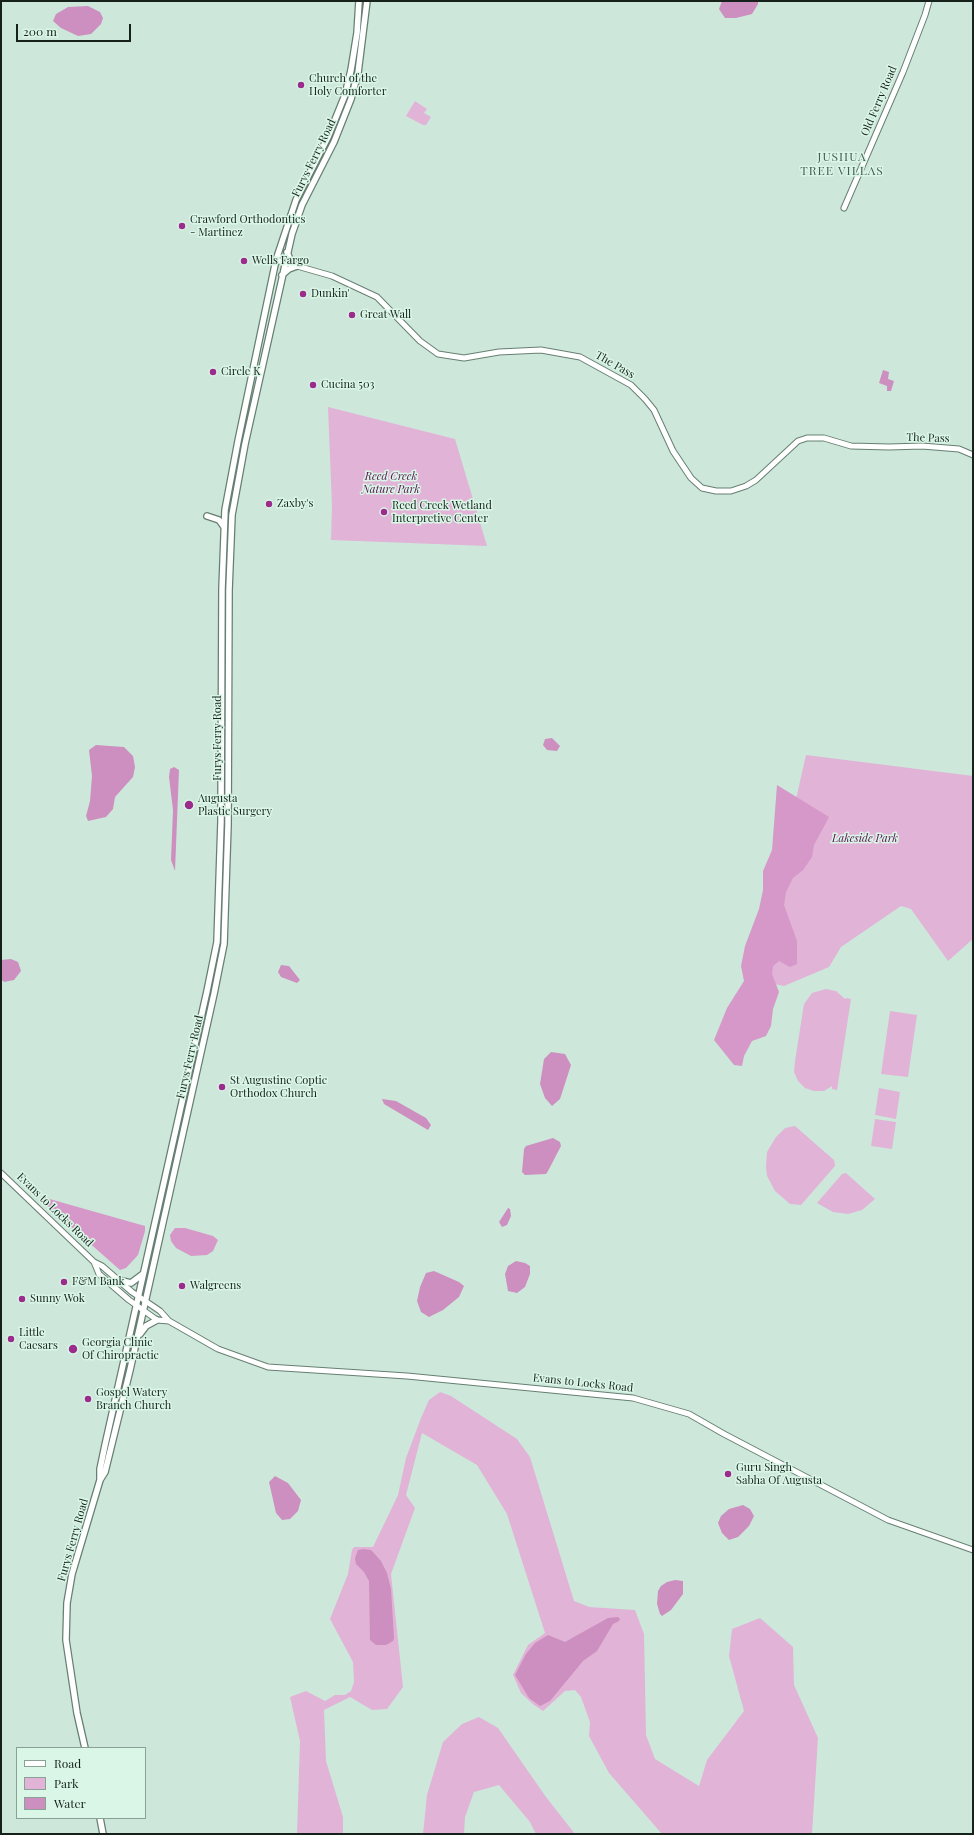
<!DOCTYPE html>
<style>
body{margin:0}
#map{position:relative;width:974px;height:1835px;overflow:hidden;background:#cde8da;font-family:"Playfair Display",serif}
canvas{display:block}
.frame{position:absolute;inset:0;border:2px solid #17211c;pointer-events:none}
.legend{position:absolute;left:16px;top:1747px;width:130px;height:72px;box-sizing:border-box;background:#daf6e7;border:1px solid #8ca196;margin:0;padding:5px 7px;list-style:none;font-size:12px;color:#17211c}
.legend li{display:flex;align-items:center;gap:8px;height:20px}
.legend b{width:20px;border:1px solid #8ca196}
.scale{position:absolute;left:16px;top:24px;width:115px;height:18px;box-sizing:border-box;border:2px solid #17211c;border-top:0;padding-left:5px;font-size:12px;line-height:14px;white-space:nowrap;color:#17211c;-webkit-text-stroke:3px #daf6e7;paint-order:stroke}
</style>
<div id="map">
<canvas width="974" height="1835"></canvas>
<div class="frame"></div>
<ul class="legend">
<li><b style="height:5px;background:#fff"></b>Road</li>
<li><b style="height:11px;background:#e1b3d7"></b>Park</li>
<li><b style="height:11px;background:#cc8fbf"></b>Water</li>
</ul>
<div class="scale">200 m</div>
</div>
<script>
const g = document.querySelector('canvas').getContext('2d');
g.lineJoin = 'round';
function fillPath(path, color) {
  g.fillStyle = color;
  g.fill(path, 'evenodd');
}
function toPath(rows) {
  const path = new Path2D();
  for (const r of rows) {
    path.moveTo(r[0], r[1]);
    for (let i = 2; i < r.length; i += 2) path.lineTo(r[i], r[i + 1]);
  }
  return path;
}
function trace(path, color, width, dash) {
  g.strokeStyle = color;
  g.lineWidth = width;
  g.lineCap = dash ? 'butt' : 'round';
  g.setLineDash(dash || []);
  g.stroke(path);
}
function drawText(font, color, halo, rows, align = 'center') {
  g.font = font + ' "Playfair Display",serif';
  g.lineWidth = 3;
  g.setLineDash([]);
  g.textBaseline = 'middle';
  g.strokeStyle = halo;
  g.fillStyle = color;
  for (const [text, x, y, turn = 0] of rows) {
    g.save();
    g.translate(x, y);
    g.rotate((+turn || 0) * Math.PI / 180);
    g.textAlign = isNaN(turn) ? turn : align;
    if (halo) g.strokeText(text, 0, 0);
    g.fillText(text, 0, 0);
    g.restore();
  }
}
const green = toPath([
 [415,101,427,109,424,113,431,117,426,125,423,125,406,116],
 [328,407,455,439,487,546,331,540,332,506],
 [806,755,973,776,973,939,948,961,911,909,901,906,841,947,829,967,784,986,755,980],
 [826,989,836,991,845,999,846,998,851,999,837,1090,832,1089,832,1086,824,1091,814,1091,805,1088,798,1081,794,1072,795,1061,804,1004,812,993],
 [890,1011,917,1015,908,1077,881,1074],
 [879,1088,900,1092,896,1119,875,1115],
 [875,1119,896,1122,892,1149,871,1146],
 [795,1126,834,1160,835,1166,801,1205,790,1204,775,1191,767,1176,766,1167,767,1152,776,1137,785,1128],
 [846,1173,875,1199,862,1210,848,1214,833,1212,817,1203,842,1174],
 [440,1392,451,1396,517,1439,530,1457,574,1601,589,1607,635,1610,644,1634,646,1735,655,1759,699,1786,707,1760,744,1711,729,1656,732,1629,760,1618,793,1647,794,1685,818,1738,812,1834,662,1834,609,1773,589,1736,590,1722,581,1697,575,1690,565,1691,543,1711,534,1705,521,1693,513,1675,528,1645,545,1633,507,1514,477,1465,422,1433,406,1495,415,1508,391,1574,403,1687,387,1709,372,1710,350,1697,324,1710,326,1761,343,1817,343,1834,297,1834,300,1741,290,1697,306,1691,325,1701,335,1695,345,1695,351,1691,354,1682,353,1662,330,1619,348,1574,352,1550,354,1547,373,1547,398,1495,406,1458,421,1418,429,1400],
 [479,1717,498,1728,546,1797,575,1834,536,1834,530,1822,499,1785,474,1792,465,1817,464,1834,423,1834,427,1795,443,1742,462,1724]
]);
const forest = toPath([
 [777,785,829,817,814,845,812,857,803,870,793,878,786,892,784,905,797,941,797,964,790,967,779,961,773,966,772,974,779,992,773,1009,771,1026,766,1036,752,1041,744,1056,742,1066,734,1065,714,1040,727,1008,744,981,741,966,745,946,759,909,763,890,763,871,772,850],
 [46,1198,145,1226,145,1231,138,1255,126,1268,120,1270,44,1203,42,1199],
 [175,1228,185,1228,213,1236,218,1240,213,1251,207,1255,191,1256,176,1248,171,1241,170,1235]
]);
const water = toPath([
 [722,1,758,1,758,4,752,14,736,18,725,18,719,9],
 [88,6,100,12,103,18,101,24,91,34,78,36,61,28,53,21,56,14,68,7],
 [883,370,889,372,888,379,894,381,891,391,887,391,887,386,879,383],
 [552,738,560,746,557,751,547,750,543,745,545,739],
 [96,745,124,747,133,756,135,767,133,777,115,797,113,809,106,817,88,821,86,816,90,801,92,776,89,750],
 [174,767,179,770,175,871,171,860,173,810,169,777,170,769],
 [11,959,18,962,21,971,14,980,4,982,1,979,1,960],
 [281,965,289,966,300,980,297,983,281,977,278,972],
 [551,1052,565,1054,571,1065,560,1099,552,1106,545,1098,540,1084,544,1059],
 [382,1099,396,1101,426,1118,431,1125,428,1130,384,1104],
 [553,1138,560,1142,561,1146,548,1171,546,1174,525,1175,522,1172,524,1149,526,1146],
 [508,1208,510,1209,511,1216,507,1225,502,1227,499,1222],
 [516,1261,525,1263,530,1266,530,1274,525,1287,517,1293,508,1291,505,1274,508,1266],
 [434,1271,459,1282,464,1286,459,1297,443,1310,429,1317,421,1312,417,1301,420,1287,426,1273],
 [275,1476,288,1483,301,1500,298,1511,290,1519,282,1520,276,1513,269,1482],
 [743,1505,750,1509,754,1516,749,1526,738,1537,729,1540,722,1533,718,1523,721,1516,729,1509],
 [363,1549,371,1550,381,1561,387,1573,391,1589,394,1638,393,1641,386,1645,376,1645,370,1640,369,1581,364,1572,356,1564,355,1558,358,1550],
 [675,1580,683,1581,683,1594,671,1610,662,1616,660,1614,657,1604,658,1591,661,1586,667,1582],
 [618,1617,620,1619,619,1621,613,1624,597,1651,583,1661,550,1701,540,1706,529,1698,515,1675,526,1654,535,1643,548,1635,565,1642,608,1618]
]);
const tertiary = toPath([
 [844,208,903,72,925,15,929,1],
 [276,260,332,276,377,297,420,341,438,354,464,358,499,352,541,350,580,357,631,385,645,399,654,410,673,451,691,478,702,488,716,491,731,491,746,486,756,480,798,441,807,438,824,438,851,446,889,447,922,446,959,449,973,455],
 [1,1173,94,1262],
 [169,1321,157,1320,129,1300,99,1274,94,1262,102,1266,132,1292,160,1311,169,1321,218,1349,268,1367,407,1376,633,1398,689,1414,724,1434,888,1520,973,1550]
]);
const secondary = toPath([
 [282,275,289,269,297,266,291,262,287,252],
 [207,516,219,520,224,527],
 [118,1280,131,1283,143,1274],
 [140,1334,146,1326,157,1320],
 [100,1480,100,1469,105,1445,207,991,217,942,221,822,222,589,225,510,238,441,276,260,296,200,328,137,345,95,351,70,357,33,359,1],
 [85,1748,77,1713,66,1640,67,1603,72,1574,100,1480,105,1472,130,1370,214,994,224,944,228,825,229,590,232,515,245,444,292,234,302,205,334,142,351,99,358,73,367,1],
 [100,1818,103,1834]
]);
const markers = [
 [301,85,4,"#9b2c8c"],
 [182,226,4,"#9b2c8c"],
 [244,261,4,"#9b2c8c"],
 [303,294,4,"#9b2c8c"],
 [352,315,4,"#9b2c8c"],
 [213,372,4,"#9b2c8c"],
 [313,385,4,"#9b2c8c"],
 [269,504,4,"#9b2c8c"],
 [384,512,4,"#9b2c8c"],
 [189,805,5,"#9b2c8c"],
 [222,1087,4,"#9b2c8c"],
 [64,1282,4,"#9b2c8c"],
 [182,1286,4,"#9b2c8c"],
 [22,1299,4,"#9b2c8c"],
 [11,1339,4,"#9b2c8c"],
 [73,1349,5,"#9b2c8c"],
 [88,1399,4,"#9b2c8c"],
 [728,1474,4,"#9b2c8c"]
];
const poiNames = [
 ["Church of the",309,79],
 ["Holy Comforter",309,92],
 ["Crawford Orthodontics",190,220],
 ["- Martinez",190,233],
 ["Wells Fargo",252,261],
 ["Dunkin'",311,294],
 ["Great Wall",360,315],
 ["Circle K",221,372],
 ["Cucina 503",321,385],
 ["Zaxby's",277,504],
 ["Reed Creek Wetland",392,506],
 ["Interpretive Center",392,519],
 ["Augusta",198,799],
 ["Plastic Surgery",198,812],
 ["St Augustine Coptic",230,1081],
 ["Orthodox Church",230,1094],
 ["F&M Bank",72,1282],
 ["Walgreens",190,1286],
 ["Sunny Wok",30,1299],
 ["Little",19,1333],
 ["Caesars",19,1346],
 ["Georgia Clinic",82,1343],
 ["Of Chiropractic",82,1356],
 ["Gospel Watery",96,1393],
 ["Branch Church",96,1406],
 ["Guru Singh",736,1468],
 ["Sabha Of Augusta",736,1481]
];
const streetNames = [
 ["Old Ferry Road",879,101,-67],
 ["Furys Ferry Road",314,158,-64],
 ["The Pass",615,365,30],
 ["The Pass",928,438,2],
 ["Furys Ferry Road",218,738,-90],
 ["Furys Ferry Road",190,1057,-77],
 ["Evans to Locks Road",55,1210,44],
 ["Evans to Locks Road",583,1383,6],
 ["Furys Ferry Road",73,1540,-74]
];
const parkNames = [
 ["Reed Creek",391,477],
 ["Nature Park",391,490],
 ["Lakeside Park",865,839]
];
const neighbourhoodNames = [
 ["JUSHUA",842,157],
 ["TREE VILLAS",842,171]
];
fillPath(green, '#e1b3d7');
fillPath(forest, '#d598c8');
fillPath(water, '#cc8fbf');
trace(tertiary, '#677f72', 7);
trace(secondary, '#677f72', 8);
trace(tertiary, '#fff', 5);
trace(secondary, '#fff', 5.5);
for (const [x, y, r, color] of markers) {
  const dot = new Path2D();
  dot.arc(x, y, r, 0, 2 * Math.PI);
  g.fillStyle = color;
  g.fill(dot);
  trace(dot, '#daf6e7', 1.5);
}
drawText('11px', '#17211c', '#daf6e7', poiNames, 'left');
drawText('11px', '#17211c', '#daf6e7', streetNames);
drawText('italic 11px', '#58104e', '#daf6e7', parkNames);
g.letterSpacing = '1px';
drawText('12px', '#445c50', '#daf6e7', neighbourhoodNames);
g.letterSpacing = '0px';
</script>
